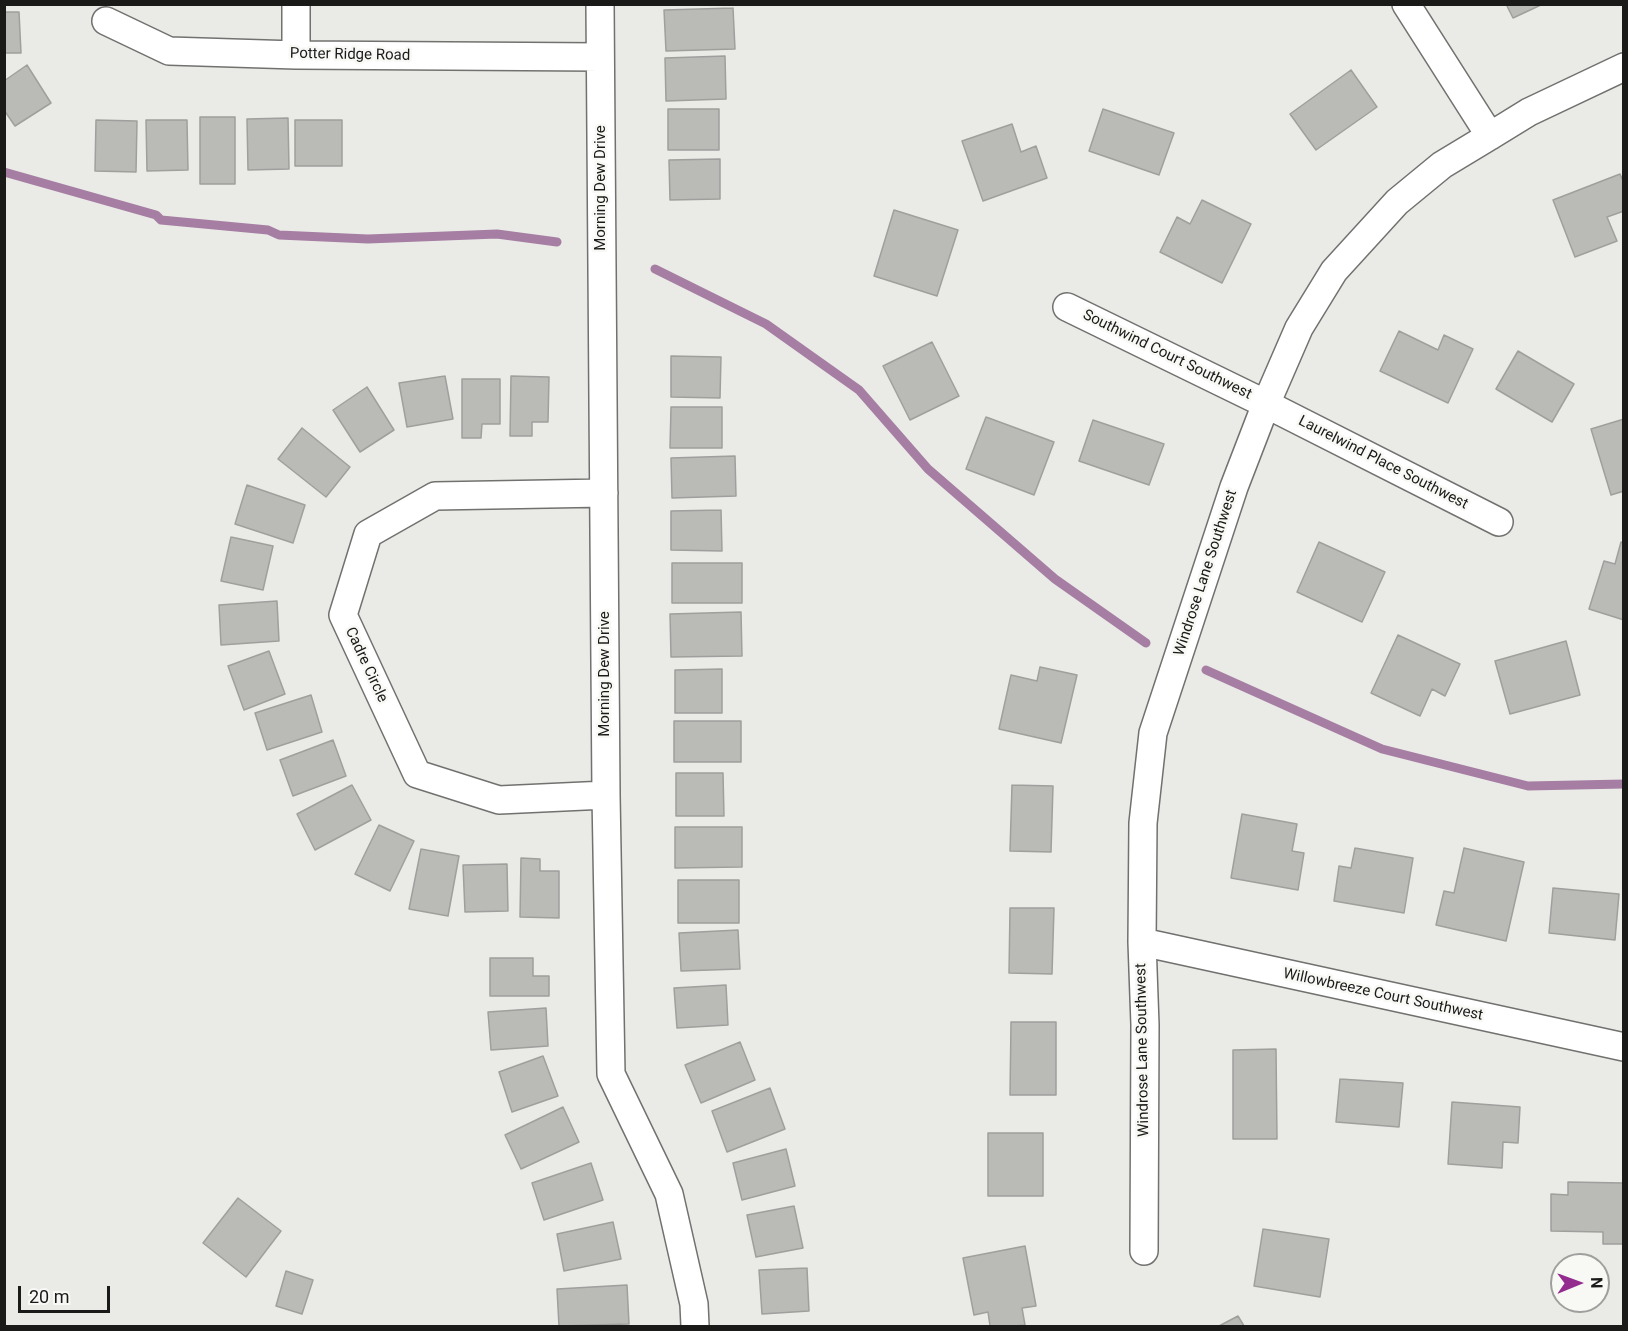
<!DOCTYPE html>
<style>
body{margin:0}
#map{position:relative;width:1628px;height:1331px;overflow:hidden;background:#eaebe7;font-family:Roboto,sans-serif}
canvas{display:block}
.frame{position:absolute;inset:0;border:6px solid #1a1a19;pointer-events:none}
.north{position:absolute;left:1550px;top:1253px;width:60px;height:60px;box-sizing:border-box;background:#f8f8f5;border:2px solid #9f9f9d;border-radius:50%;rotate:89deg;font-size:16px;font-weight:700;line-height:24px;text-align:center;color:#1a1a19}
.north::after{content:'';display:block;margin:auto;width:21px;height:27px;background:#942c90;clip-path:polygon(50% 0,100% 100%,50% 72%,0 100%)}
.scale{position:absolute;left:18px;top:1286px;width:92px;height:27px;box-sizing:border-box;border:3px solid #1a1a19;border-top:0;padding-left:8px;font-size:18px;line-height:21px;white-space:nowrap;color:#1a1a19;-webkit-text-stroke:4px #f8f8f5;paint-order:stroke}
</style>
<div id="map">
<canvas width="1628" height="1331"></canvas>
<div class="frame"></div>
<div class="north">N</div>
<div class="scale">20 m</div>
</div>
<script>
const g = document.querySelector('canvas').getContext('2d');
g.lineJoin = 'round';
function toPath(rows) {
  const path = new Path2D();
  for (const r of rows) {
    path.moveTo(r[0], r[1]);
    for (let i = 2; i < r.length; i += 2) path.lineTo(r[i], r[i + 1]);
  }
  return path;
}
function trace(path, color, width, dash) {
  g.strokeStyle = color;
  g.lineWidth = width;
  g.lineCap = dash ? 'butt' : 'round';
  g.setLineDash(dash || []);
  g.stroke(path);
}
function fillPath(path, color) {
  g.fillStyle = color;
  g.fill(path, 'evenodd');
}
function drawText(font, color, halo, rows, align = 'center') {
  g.font = font + ' Roboto,sans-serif';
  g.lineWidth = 5;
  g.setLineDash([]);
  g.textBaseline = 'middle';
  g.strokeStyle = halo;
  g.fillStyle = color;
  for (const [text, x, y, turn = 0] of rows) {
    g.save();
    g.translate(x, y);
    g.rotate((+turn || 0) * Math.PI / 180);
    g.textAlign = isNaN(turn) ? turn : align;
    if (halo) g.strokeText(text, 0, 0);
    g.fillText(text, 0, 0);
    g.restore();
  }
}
const stream = toPath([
 [4,172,156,215,161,220,268,230,279,235,368,239,497,234,557,242],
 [655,269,766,324,859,390,928,469,1055,579,1146,643],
 [1206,670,1382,749,1528,786,1624,784]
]);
const building = toPath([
 [1506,4,1543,4,1513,18,1506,4],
 [733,8,735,49,666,51,664,10,733,8],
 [4,12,19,12,21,53,4,53,4,12],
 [725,56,726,99,666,101,665,58,725,56],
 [27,65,51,103,15,126,4,110,4,81,27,65],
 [1351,70,1377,107,1316,150,1290,114,1351,70],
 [668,109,719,109,719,150,668,150,668,109],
 [1103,109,1174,133,1159,175,1089,151,1103,109],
 [200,117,235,117,235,184,200,184,200,117],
 [288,118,289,169,248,170,247,119,288,118],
 [96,120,137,121,136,172,95,171,96,120],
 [146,120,187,120,188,170,147,171,146,120],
 [295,120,342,120,342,166,295,166,295,120],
 [1012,124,1021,152,1036,146,1047,178,983,201,962,141,1012,124],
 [720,159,720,199,670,200,669,160,720,159],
 [1620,174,1624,183,1624,211,1607,217,1617,241,1575,257,1553,200,1620,174],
 [1202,200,1251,224,1222,283,1160,252,1177,217,1190,224,1202,200],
 [894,210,958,230,937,296,874,276,894,210],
 [1399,331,1438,350,1444,335,1473,349,1448,403,1380,371,1399,331],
 [932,342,959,396,910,420,883,366,932,342],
 [1518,351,1574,384,1552,422,1496,389,1518,351],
 [671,356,721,357,720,398,671,397,671,356],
 [445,376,453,419,407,427,399,383,445,376],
 [511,376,549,377,548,422,532,422,532,436,510,436,511,376],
 [462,379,500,379,500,424,482,424,481,438,462,438,462,379],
 [367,387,394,430,360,452,333,410,367,387],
 [671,407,722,407,722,448,670,448,671,407],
 [986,417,1054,442,1034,495,966,469,986,417],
 [1624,419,1624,491,1611,495,1591,429,1624,419],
 [1093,420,1164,444,1149,485,1079,461,1093,420],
 [302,428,350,467,326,497,278,459,302,428],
 [735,456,736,496,672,498,671,458,735,456],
 [247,485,305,505,293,543,235,524,247,485],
 [721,510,722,551,671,550,671,511,721,510],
 [231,537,273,546,263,590,221,581,231,537],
 [1319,542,1385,572,1362,622,1297,592,1319,542],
 [1621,542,1624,543,1624,620,1589,609,1604,561,1615,564,1621,542],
 [672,563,742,563,742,603,672,603,672,563],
 [277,601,279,641,221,645,219,605,277,601],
 [741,612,742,656,671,657,670,614,741,612],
 [1398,635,1460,664,1445,696,1432,689,1420,716,1371,693,1398,635],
 [1566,641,1580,695,1510,714,1495,661,1566,641],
 [269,651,285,694,244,710,228,666,269,651],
 [1040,667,1077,675,1061,743,999,729,1011,675,1037,681,1040,667],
 [722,669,722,713,675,713,675,670,722,669],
 [311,695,322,732,267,750,255,713,311,695],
 [674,721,741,721,741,762,674,762,674,721],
 [333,740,346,776,293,796,280,760,333,740],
 [676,773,723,773,724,816,676,816,676,773],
 [352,785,371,820,315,850,297,814,352,785],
 [1012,785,1053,786,1051,852,1010,851,1012,785],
 [1242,814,1297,824,1292,851,1304,853,1298,890,1231,878,1242,814],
 [379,825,414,841,390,891,355,874,379,825],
 [675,827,742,827,742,867,675,868,675,827],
 [1355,848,1413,858,1404,913,1334,901,1339,866,1351,868,1355,848],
 [1464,848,1524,862,1506,941,1436,925,1444,891,1454,893,1464,848],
 [421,849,459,856,448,916,409,909,421,849],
 [521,858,540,859,540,871,559,871,559,918,520,917,521,858],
 [507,864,508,911,465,912,463,865,507,864],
 [678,880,739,880,739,923,678,923,678,880],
 [1553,888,1619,894,1615,940,1549,933,1553,888],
 [1010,908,1054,908,1052,974,1009,973,1010,908],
 [738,930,740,969,681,971,679,933,738,930],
 [490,958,533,958,533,976,549,976,549,996,490,996,490,958],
 [726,985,728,1025,677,1028,674,988,726,985],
 [546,1008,548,1046,491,1050,488,1012,546,1008],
 [1011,1022,1056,1022,1056,1095,1010,1095,1011,1022],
 [740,1042,755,1080,701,1103,685,1065,740,1042],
 [1276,1049,1277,1139,1233,1139,1233,1050,1276,1049],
 [543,1056,558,1096,512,1112,499,1072,543,1056],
 [1340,1079,1403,1083,1399,1127,1336,1122,1340,1079],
 [770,1088,785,1129,727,1152,712,1111,770,1088],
 [1452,1102,1520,1107,1518,1143,1503,1142,1502,1168,1448,1164,1452,1102],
 [563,1107,579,1142,521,1169,505,1135,563,1107],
 [988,1133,1043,1133,1043,1196,988,1196,988,1133],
 [786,1149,795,1186,742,1200,733,1163,786,1149],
 [591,1163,603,1200,544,1220,532,1183,591,1163],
 [1568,1182,1624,1183,1624,1244,1603,1244,1603,1232,1551,1231,1551,1194,1568,1195,1568,1182],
 [238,1198,281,1231,246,1277,203,1243,238,1198],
 [794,1206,803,1248,756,1257,747,1215,794,1206],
 [613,1222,621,1259,564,1271,557,1234,613,1222],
 [1263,1229,1329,1239,1320,1297,1254,1286,1263,1229],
 [1025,1246,1036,1306,1022,1308,1025,1325,1014,1326,990,1326,988,1312,974,1315,963,1258,1025,1246],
 [807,1268,809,1311,762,1314,759,1270,807,1268],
 [286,1271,313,1280,302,1314,276,1306,286,1271],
 [627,1285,629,1324,559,1326,557,1289,627,1285],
 [1238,1316,1244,1326,1219,1326,1238,1316]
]);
const street = toPath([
 [296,4,296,55],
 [600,4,606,795,611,1074,669,1194,694,1304,695,1326],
 [1406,4,1490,136],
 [106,21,169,51,296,55,600,57],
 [1067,307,1266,404,1499,522],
 [604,493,435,496,368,534,343,615,417,774,499,800,606,795],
 [1142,942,1624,1047],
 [1144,1251,1145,1025,1142,942,1143,823,1153,733,1234,487,1266,404,1299,328,1334,271,1397,202,1442,165,1490,136,1529,112,1624,67]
]);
const streetNames = [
 ["Potter Ridge Road",350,55,1],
 ["Morning Dew Drive",601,188,-90],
 ["Southwind Court Southwest",1167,355,26],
 ["Laurelwind Place Southwest",1383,463,27],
 ["Windrose Lane Southwest",1206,573,-72],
 ["Cadre Circle",366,665,65],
 ["Morning Dew Drive",605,674,-90],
 ["Willowbreeze Court Southwest",1383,995,12],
 ["Windrose Lane Southwest",1143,1050,-91]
];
trace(stream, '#a67ea3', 9);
fillPath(building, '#babab7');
trace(building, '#9fa09d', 1.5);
trace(street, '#71726f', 30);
trace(street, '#fff', 27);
drawText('15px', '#1a1a19', '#f8f8f5', streetNames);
</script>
